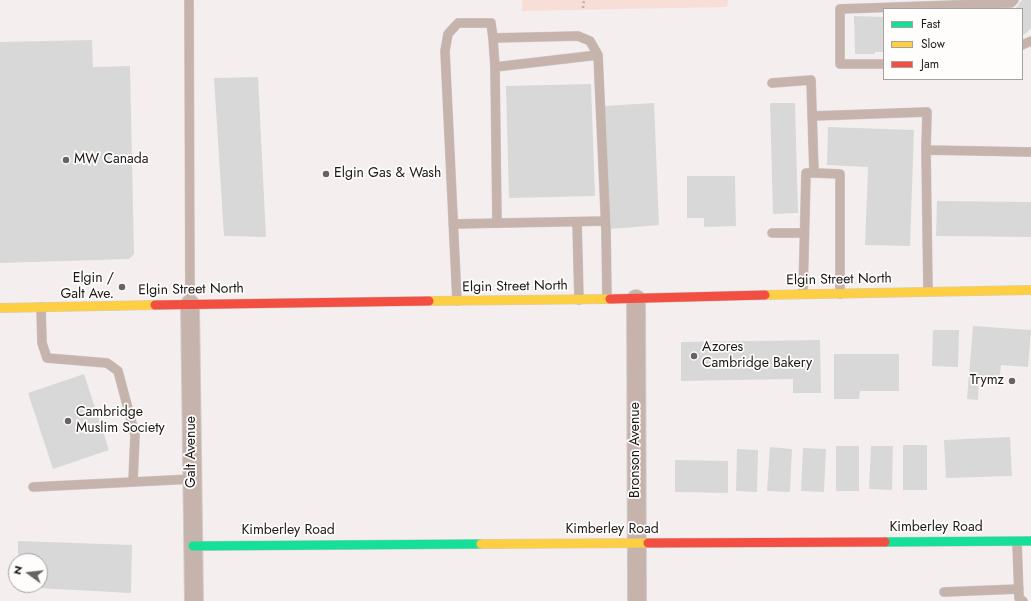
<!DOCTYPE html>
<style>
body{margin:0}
#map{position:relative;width:1031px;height:601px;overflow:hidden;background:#f4efee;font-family:Jost,sans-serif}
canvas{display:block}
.legend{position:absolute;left:883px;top:8px;width:140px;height:72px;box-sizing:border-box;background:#fffdfc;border:1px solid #a4a1a0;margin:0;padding:5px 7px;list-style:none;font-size:12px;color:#1b1817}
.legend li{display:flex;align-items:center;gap:8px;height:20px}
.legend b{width:20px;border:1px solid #a4a1a0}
.north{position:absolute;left:8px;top:553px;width:40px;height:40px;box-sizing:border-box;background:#fffdfc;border:1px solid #a4a1a0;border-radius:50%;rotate:285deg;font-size:11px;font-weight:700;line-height:16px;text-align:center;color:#1b1817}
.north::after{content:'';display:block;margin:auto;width:14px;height:18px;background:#676362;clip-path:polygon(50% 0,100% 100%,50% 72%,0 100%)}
</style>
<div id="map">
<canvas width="1031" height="601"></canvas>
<ul class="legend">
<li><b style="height:5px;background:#16e098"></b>Fast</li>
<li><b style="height:5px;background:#ffcf43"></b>Slow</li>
<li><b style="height:5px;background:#f24e42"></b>Jam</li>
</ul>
<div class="north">N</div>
</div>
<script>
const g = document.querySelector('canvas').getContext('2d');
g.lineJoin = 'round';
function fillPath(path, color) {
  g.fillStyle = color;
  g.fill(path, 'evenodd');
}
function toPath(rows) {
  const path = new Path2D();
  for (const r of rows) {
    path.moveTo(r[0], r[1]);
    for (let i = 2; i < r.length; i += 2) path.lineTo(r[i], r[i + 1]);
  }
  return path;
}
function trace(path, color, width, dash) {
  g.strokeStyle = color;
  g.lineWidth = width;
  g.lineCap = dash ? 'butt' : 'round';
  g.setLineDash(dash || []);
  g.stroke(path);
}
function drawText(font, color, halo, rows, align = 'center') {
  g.font = font + ' Jost,sans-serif';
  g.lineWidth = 3.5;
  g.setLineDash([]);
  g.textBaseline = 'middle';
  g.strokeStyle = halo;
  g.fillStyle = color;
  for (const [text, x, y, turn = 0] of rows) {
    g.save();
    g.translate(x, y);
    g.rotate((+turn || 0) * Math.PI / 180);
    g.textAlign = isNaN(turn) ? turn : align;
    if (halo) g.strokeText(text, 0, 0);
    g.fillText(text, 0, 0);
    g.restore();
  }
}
const green = toPath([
 [522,0,728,0,727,7,522,11]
]);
const building = toPath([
 [1022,0,1031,0,1031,28,1025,34,1022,35,1022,9,1015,9],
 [854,16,884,17,884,52,875,52,875,54,855,54],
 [92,40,93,67,130,66,134,254,129,259,0,263,0,42],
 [258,77,266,237,224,236,214,78],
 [591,84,595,196,509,198,506,86],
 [654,103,659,225,610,229,603,106],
 [770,103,795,103,798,213,773,214],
 [828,127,914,130,910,246,865,245,868,167,827,165],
 [687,176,735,176,736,226,704,227,704,218,687,218],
 [937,201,1031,202,1031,237,936,236],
 [973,326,1031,330,1028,367,1001,365,999,382,979,380,978,400,967,399],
 [933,330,959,330,958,367,932,366],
 [820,340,821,393,793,393,793,379,681,381,681,342],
 [834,354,899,354,899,391,860,391,859,399,834,399],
 [84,374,109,450,53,469,28,393],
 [1010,437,1012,476,946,478,944,440],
 [903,445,927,445,927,490,903,490],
 [836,446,859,446,859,491,836,491],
 [871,446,893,446,892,490,869,489],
 [770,447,792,449,790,492,767,491],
 [803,448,826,449,824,492,801,491],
 [737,449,758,450,757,492,736,491],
 [675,460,728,461,728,493,675,492],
 [18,541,132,545,131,593,17,587,17,585,40,585,40,561,18,561]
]);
const path = toPath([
 [583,8,584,0]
]);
const lane = toPath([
 [189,0,190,304],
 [493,38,495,67,497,223],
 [1022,45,1031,41],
 [884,64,840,64,840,9,1011,3,1014,0],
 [495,67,598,55],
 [772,83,811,80,814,173],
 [813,116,927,112,926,150],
 [577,222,579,300],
 [453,224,605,221],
 [772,233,804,233],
 [928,291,926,150,1031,152],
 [803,294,806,173,814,173,840,174,840,294],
 [457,301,445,51,448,34,458,23,491,23,493,38,578,36,590,41,598,55,606,231,607,299],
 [41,307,42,343,47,358,107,363,118,371,135,435,133,482,192,479],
 [33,487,133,482],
 [1017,542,1019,598,1023,601],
 [944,592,1019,589]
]);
const street = toPath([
 [636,299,637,601],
 [190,304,194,601]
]);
const fast = toPath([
 [885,542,1031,541],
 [193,546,481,544]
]);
const slow = toPath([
 [765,295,1031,290],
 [429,301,610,299],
 [0,308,155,305],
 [481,544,648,543]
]);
const jam = toPath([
 [610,299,765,295],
 [155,305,429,301],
 [648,543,885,542]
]);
const markers = [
 [66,160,4,"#676362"],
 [326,174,4,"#676362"],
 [122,287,4,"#676362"],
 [694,356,4,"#676362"],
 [1012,381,4,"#676362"],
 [68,421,4,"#676362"]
];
const poiNames = [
 ["MW Canada",74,160],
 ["Elgin Gas & Wash",334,174],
 ["Elgin /",114,279,"right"],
 ["Galt Ave.",114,295,"right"],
 ["Azores",702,348],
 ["Cambridge Bakery",702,364],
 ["Trymz",1004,381,"right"],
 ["Cambridge",76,413],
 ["Muslim Society",76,429]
];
const streetNames = [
 ["Elgin Street North",839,280,-1],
 ["Elgin Street North",515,287,-1],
 ["Elgin Street North",191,290,-1],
 ["Bronson Avenue",636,450,-90],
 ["Galt Avenue",192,452,-90],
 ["Kimberley Road",936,528],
 ["Kimberley Road",612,530],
 ["Kimberley Road",288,531]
];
fillPath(green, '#f7ded6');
fillPath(building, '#d8d8d8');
trace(lane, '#d0cdcc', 10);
trace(street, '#d0cdcc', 20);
trace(fast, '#d0cdcc', 10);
trace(slow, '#d0cdcc', 10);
trace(jam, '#d0cdcc', 10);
trace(path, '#bdb1ad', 2.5, [2, 3]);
trace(lane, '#c6b3ac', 9);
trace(street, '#c6b3ac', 18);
trace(fast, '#16e098', 9);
trace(slow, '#ffcf43', 9);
trace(jam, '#f24e42', 9);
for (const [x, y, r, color] of markers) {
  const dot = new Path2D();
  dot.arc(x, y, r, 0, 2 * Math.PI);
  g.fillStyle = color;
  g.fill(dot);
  trace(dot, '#fffdfc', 1.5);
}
drawText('14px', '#1b1817', '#fffdfc', poiNames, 'left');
drawText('14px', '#1b1817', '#fffdfc', streetNames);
</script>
